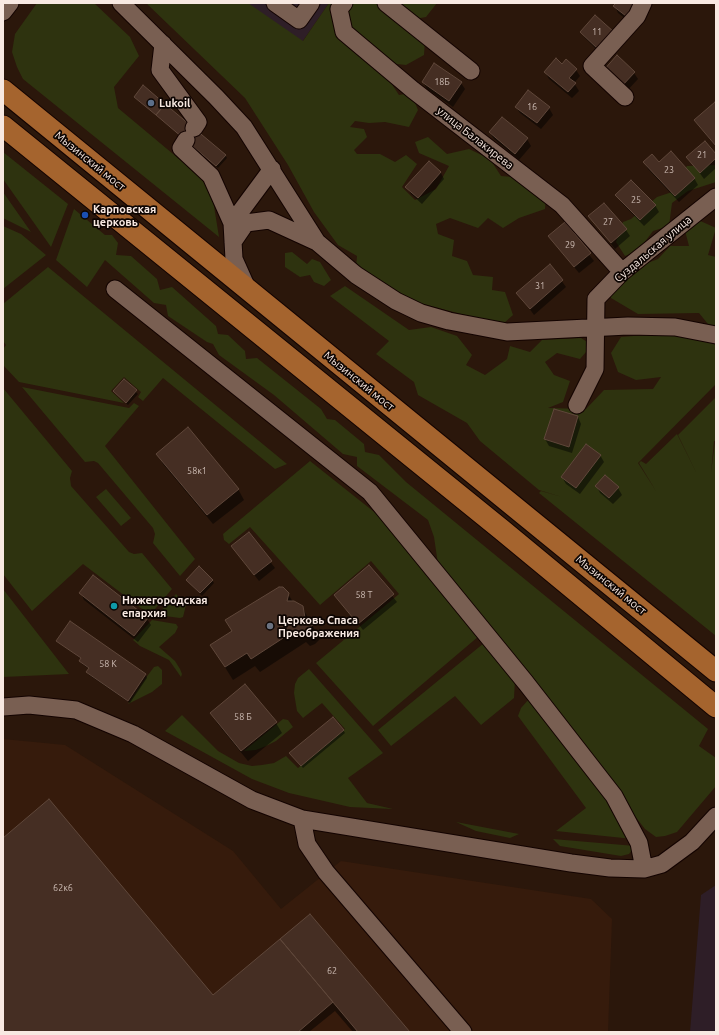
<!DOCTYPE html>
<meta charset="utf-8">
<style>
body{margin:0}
#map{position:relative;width:719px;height:1035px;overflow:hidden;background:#2b170b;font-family:Ubuntu,sans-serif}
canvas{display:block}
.frame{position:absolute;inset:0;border:4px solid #f8e9e2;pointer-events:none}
</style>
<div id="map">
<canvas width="719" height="1035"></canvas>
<div class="frame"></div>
</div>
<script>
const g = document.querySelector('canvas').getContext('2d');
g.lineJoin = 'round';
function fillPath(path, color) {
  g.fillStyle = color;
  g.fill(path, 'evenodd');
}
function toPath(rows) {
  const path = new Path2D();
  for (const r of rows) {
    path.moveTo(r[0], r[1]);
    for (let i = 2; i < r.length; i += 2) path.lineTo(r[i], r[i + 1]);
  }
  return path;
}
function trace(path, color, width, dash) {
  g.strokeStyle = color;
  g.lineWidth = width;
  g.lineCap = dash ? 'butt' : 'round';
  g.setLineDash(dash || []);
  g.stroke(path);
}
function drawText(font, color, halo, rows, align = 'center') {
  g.font = font + ' Ubuntu,sans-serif';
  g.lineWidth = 3.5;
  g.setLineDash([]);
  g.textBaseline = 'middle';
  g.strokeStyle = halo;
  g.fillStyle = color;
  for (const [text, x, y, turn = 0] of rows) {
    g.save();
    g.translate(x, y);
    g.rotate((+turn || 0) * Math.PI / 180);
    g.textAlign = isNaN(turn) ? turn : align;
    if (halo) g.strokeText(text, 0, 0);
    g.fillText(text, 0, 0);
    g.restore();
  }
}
const commercial = toPath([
 [202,3,329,3,289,61],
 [716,885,716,1032,690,1032,701,895]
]);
const built = toPath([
 [3,739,65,745,233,851,281,909,341,861,591,899,612,919,608,1032,3,1032]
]);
const green = toPath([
 [37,3,94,3,130,37,139,56,114,87,118,108,203,179,212,194,219,237,23,79,17,67,12,52,15,34],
 [146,3,248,3,303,41,329,3,437,3,426,17,415,19,425,40,424,55,406,65,388,63,383,71,399,95,411,93,418,110,409,127,385,122,369,123,355,121,350,127,364,129,367,137,354,150,357,154,380,154,395,162,406,155,417,164,402,187,415,200,436,189,449,166,419,153,415,142,428,137,447,154,469,149,490,159,501,176,525,178,546,196,545,209,519,218,503,228,488,218,478,228,450,218,436,224,438,234,454,240,452,256,467,261,473,275,493,277,492,290,505,292,513,315,503,324,481,324,469,316,423,304,374,280,356,268,357,256,338,245,314,212,288,165,245,98],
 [3,152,68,204,51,247,3,179],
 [716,165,716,182,688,191,672,203,669,226,653,231,638,251,625,256,616,242,623,222,631,219,657,197,678,190,679,177,687,166],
 [3,192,31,232,3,218],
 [74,209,105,235,112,235,118,243,116,255,131,256,157,279,160,290,172,287,216,326,218,334,228,335,245,351,246,359,257,358,321,409,327,419,335,420,364,444,365,452,379,455,406,482,708,729,699,746,716,758,716,786,677,832,665,836,656,837,645,829,438,564,434,537,428,520,357,466,357,457,343,454,274,395,219,355,213,344,207,342,168,316,166,305,154,303,105,260,87,287,56,260],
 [696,219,716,228,708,255,716,257,716,328,712,329,699,313,638,314,611,298,611,277,658,259,670,246,689,246,684,227],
 [3,226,21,234,46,255,3,289],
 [292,252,307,264,312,259,320,262,331,280,324,286,314,282,310,275,300,277,285,267,285,253],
 [48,267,287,464,275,469,163,378,143,401,138,397,141,392,124,377,111,391,124,403,19,382,3,365,3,349,6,345,3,341,3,304],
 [345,286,409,330,431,327,457,336,472,355,466,365,485,375,507,359,510,346,530,352,542,340,581,338,592,345,580,359,557,353,545,362,554,375,570,381,563,402,548,408,586,409,604,390,653,389,661,377,636,380,618,372,611,353,621,337,658,334,694,336,716,344,716,384,638,463,656,491,639,463,641,461,646,464,677,434,697,474,678,435,716,397,716,441,714,441,711,473,715,442,716,636,539,493,541,491,562,497,539,490,480,441,467,423,418,395,414,382,376,354,389,341,330,296],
 [22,387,129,408,134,403,139,406,105,446,195,559,180,576,153,543,155,534,153,528,98,463,94,461,85,462],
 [3,388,72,471,70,478,71,486,129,552,134,554,142,553,172,589,150,615,83,564,32,611,3,574],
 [310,461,378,515,479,636,373,726,316,663,399,594,371,561,320,605,250,527,229,544,224,540,223,534],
 [106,489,131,518,121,526,96,497],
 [3,589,69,674,3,677],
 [176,594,186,605,183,617,180,618,157,615],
 [152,620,176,624,178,627,175,633,159,647,175,661,180,669,182,674,181,677,169,660,140,646,133,640],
 [484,643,515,680,514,698,481,725,455,696,391,746,378,730],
 [158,666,162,670,162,684,152,692,128,704,148,675,154,667],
 [309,669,383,753,348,778,367,803,393,809,350,807,289,793,252,779,165,731,182,715,218,751,239,763,252,766,262,765,274,763,286,756,298,768,345,729,322,703,303,718,297,711,294,693,295,684,298,678],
 [529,699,608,798,633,839,556,831,586,808,518,716,521,708],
 [283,719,288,720,293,727,276,741,266,746,256,750,244,751],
 [456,822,519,834,510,838,476,831],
 [553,839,635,846,629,854,621,856,560,846]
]);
const shadow = toPath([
 [617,3,641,3,630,22,618,13,615,6],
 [581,32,613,33,602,55,585,38],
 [617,56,634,73,638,79,625,93],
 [562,65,576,70,580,76,574,83,579,91,572,98,549,79,545,72],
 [423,82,461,83,465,89,453,107,427,89],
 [135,97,225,155,227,158,218,168],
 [716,105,716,147,695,120],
 [516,107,549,108,553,115,541,129,520,113],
 [503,118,527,139,531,146,519,160,494,139,490,133],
 [716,155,716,168,704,179,688,157],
 [429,162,441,173,444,179,422,204,411,194,407,187],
 [644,162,659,163,694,178,698,185,679,202,648,169],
 [617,195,655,205,659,212,644,226,621,202],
 [590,216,626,230,630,236,615,249],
 [565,224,594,261,579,273,549,236],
 [550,265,566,287,534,315,518,293],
 [124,381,138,394,128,405,114,392],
 [578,417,581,424,572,453,549,446,545,439],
 [158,454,238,489,244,500,213,524,163,464],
 [600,455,604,462,580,494,566,484,562,477],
 [597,487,618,488,622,495,613,504,600,493],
 [248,533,275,568,259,581,232,546],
 [369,567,397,602,363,630,335,595],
 [187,580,212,580,214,583,202,596],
 [81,593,147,619,151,625,138,642,84,600],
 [288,594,293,602,302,607,320,639,315,644,310,646,306,642,260,672,255,666,233,680,211,645],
 [58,641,146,675,147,678,130,703,89,675,87,672,89,669,82,664,80,661,81,659],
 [211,713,276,723,282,733,248,761,217,723],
 [343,730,345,733,303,768,290,753],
 [3,839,213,996,310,915,408,1032,353,1032,335,1011,309,1032,3,1032]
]);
const building = toPath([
 [616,3,637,3,626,16,613,6,616,3],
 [595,15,614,32,598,49,580,32,595,15],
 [617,55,635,72,621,87,603,71,617,55],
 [556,58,562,64,566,59,577,69,569,78,576,83,568,92,544,72,556,58],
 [434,63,462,82,449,101,422,82,434,63],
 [143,85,165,104,156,115,134,97,143,85],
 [528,90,550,107,537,123,515,107,528,90],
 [715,102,716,103,716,146,694,120,715,102],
 [165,104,226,155,216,166,156,115,165,104],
 [502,117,528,138,515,154,489,132,502,117],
 [705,141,716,154,716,158,700,173,686,157,705,141],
 [671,151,695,178,675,196,643,162,652,154,659,162,671,151],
 [429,161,441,172,418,198,405,187,429,161],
 [631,180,656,205,640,220,615,195,631,180],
 [604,203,627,229,611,243,588,216,604,203],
 [565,222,591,253,574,267,548,236,565,222],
 [550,264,563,280,530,309,516,293,550,264],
 [124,379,137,390,126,403,113,391,124,379],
 [554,409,578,416,569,447,544,439,554,409],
 [188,427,239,489,207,515,156,454,188,427],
 [586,444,601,455,576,488,561,477,586,444],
 [605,475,619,487,609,498,595,486,605,475],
 [249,532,272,561,254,575,231,546,249,532],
 [369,565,394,594,358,624,334,595,369,565],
 [199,566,213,580,200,593,186,580,199,566],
 [93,575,148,618,134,636,79,593,93,575],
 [279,587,283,587,289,593,287,601,294,601,303,606,305,618,313,625,311,627,302,633,297,629,251,659,247,653,225,667,210,645,232,631,225,620,279,587],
 [70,621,146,674,128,701,86,672,89,668,79,661,81,658,56,641,70,621],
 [245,684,277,722,241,751,210,713,245,684],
 [333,717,344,730,301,766,289,753,333,717],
 [49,799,213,995,280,939,333,1002,298,1032,3,1032,3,838,49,799],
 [310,914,410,1032,358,1032,280,939,310,914]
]);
const minor = toPath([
 [121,3,216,97,244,127,317,242,356,275,396,301,421,313,449,321,507,332,628,326,675,327,716,335],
 [275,3,299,20,311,3],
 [344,3,339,9,344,32,413,90,562,205,622,272],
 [386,3,471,71],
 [3,12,10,3],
 [163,44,160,70,198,122,194,128],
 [625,97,592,66,637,16,643,3],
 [186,140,181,148,211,176,232,223,234,259,247,288],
 [232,223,272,169],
 [233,242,246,223,269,220,317,242],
 [115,289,370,492,526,683,614,796,639,843,644,869],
 [577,405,595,369,596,299,622,272,716,197],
 [3,707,29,705,76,710,133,734,252,800,302,819,571,863,610,868,644,869,662,864,692,842,716,816],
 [302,819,307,844,326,872,463,1032]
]);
const major = toPath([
 [3,90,716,671],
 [3,126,502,530,716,707]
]);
const markers = [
 [151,103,4,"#5c6f8a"],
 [85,215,4,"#1a4fb4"],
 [114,606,4,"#0f9aa8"],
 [270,626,4,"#6b7280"]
];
const numberNames = [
 ["11",597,32],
 ["18Б",442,82],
 ["16",532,107],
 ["21",702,155],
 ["23",669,170],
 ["25",636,200],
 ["27",608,222],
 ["29",570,245],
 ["31",540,286],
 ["58к1",197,471],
 ["58 Т",364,595],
 ["58 К",108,664],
 ["58 Б",243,717],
 ["62к6",63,888],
 ["62",332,971]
];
const poiNames = [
 ["Lukoil",159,103],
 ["Карповская",93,209],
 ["церковь",93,222],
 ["Нижегородская",122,600],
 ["епархия",122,613],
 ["Церковь Спаса",278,620],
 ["Преображения",278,633]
];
const streetNames = [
 ["улица Балакирева",475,138,38],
 ["Мызинский мост",90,161,39],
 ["Суздальская улица",653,249,-40],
 ["Мызинский мост",359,381,39],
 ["Мызинский мост",611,585,39]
];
fillPath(commercial, '#2e1e27');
fillPath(built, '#361b0c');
fillPath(green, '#2e330f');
fillPath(shadow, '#0007');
fillPath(building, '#452e23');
trace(building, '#5f473a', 1);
trace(minor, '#130300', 19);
trace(major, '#130300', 23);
trace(minor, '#795f52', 17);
trace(major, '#a5642e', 21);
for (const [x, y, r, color] of markers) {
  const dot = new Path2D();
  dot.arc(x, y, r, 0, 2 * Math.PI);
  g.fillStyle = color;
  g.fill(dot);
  trace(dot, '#0d0502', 1.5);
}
drawText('9px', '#cbbab2', null, numberNames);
drawText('bold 11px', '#f8e9e2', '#0d0502', poiNames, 'left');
drawText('11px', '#f8e9e2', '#0d0502', streetNames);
</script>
